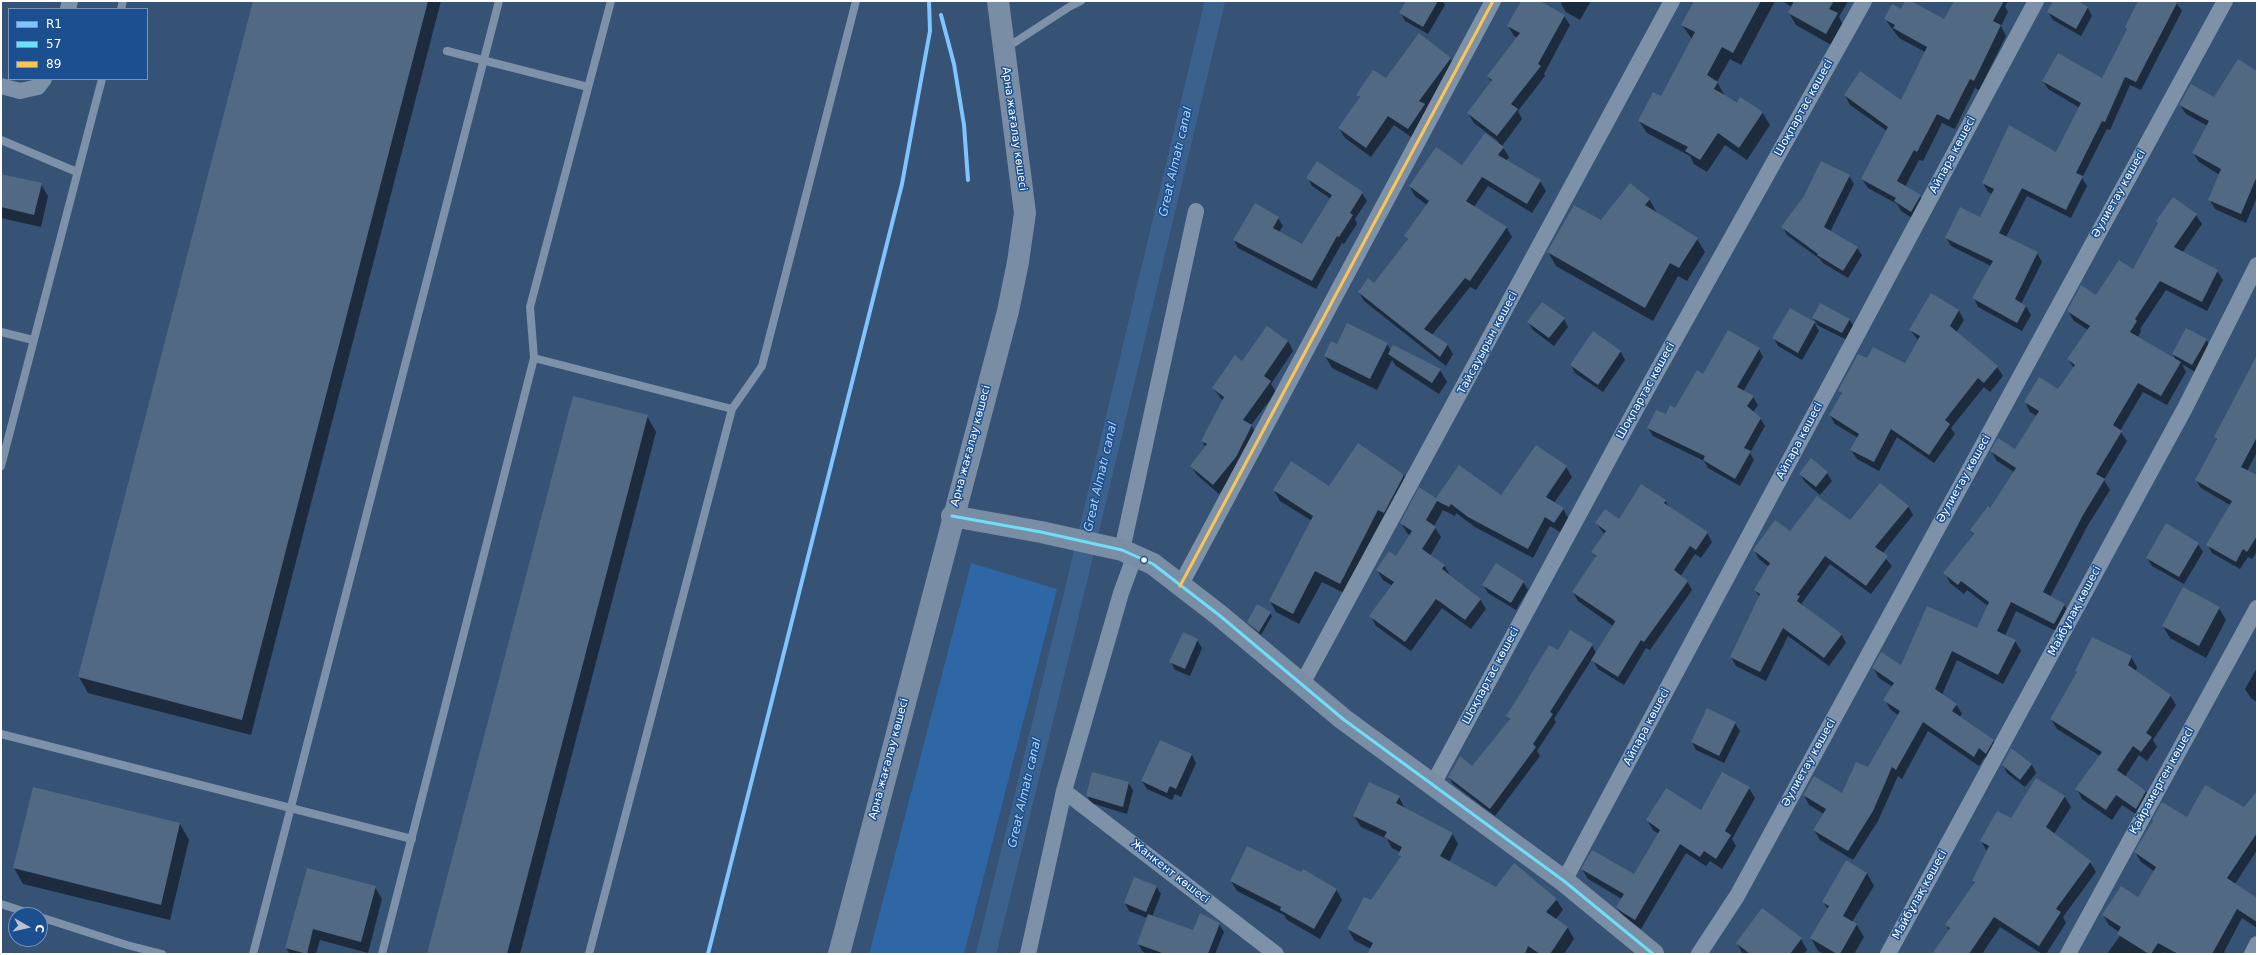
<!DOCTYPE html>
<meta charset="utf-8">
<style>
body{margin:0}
#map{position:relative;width:2258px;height:955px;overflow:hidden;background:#365274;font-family:"DejaVu Sans",sans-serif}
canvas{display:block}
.frame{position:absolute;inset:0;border:2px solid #fff;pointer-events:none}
.legend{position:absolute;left:8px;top:8px;width:140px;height:72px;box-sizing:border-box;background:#1b4f8f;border:1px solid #7695bc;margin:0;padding:5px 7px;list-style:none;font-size:12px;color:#fff}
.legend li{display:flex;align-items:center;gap:8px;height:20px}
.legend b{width:20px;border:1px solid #7695bc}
.north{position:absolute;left:8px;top:907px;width:40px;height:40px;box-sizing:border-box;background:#1b4f8f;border:1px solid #7695bc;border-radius:50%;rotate:98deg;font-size:11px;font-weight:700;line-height:16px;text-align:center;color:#fff}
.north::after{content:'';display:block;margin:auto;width:14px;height:18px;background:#b9c2ce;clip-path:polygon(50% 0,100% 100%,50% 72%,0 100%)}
</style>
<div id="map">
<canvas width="2258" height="955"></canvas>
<div class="frame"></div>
<ul class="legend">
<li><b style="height:5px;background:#80c4ff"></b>R1</li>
<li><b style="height:5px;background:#6ddff8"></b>57</li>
<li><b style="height:5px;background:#fcc553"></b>89</li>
</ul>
<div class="north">С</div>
</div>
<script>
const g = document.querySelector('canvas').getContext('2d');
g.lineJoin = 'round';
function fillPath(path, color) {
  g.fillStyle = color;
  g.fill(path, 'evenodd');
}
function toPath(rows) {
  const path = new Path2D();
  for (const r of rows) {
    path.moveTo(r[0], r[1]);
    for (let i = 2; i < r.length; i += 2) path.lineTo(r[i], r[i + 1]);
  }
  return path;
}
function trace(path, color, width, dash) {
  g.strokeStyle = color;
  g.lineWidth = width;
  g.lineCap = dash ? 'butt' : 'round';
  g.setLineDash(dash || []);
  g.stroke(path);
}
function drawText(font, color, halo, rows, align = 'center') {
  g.font = font + ' "DejaVu Sans",sans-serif';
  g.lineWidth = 3;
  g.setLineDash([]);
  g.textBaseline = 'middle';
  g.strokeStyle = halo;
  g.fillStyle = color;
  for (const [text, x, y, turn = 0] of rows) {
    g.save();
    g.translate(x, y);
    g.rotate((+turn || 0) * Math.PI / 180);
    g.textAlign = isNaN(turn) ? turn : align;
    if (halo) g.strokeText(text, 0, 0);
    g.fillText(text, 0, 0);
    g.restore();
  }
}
const green = toPath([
 [971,563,1057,589,964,954,869,954]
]);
const shadow = toPath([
 [254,1,441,1,251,735,88,693,79,677],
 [1407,1,1442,1,1445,5,1428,34,1405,21,1401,13],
 [1522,1,1537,1,1564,16,1570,25,1544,74,1545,76,1518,111,1522,119,1502,146,1509,157,1506,161,1540,181,1546,191,1532,213,1488,186,1474,207,1507,228,1512,237,1476,290,1470,287,1432,335,1447,344,1453,354,1446,366,1364,301,1359,292,1374,284,1408,240,1405,236,1427,205,1415,196,1410,187,1463,167,1499,142,1474,123,1468,113,1492,83,1488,76,1518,38,1514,36,1508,26],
 [1563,1,1591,1,1580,20,1566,12,1561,4],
 [1695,1,1775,1,1741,65,1730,59,1717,82,1725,96,1762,112,1770,125,1747,160,1725,145,1707,172,1694,164,1690,156,1647,133,1639,121,1661,98,1692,39,1682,25],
 [1782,1,1848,1,1839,17,1844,27,1833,46,1796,25,1789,13,1792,7],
 [1906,1,1945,20,1954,1,2008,1,2005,6,2008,12,2001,26,2006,36,1979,90,1975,88,1955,129,1942,123,1923,161,1919,160,1905,187,1920,196,1926,206,1917,221,1901,211,1897,204,1868,188,1862,179,1887,131,1850,105,1845,95,1901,102,1925,52,1899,38,1885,19,1901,11],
 [2054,1,2076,1,2088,8,2092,16,2081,36,2053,20,2048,12],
 [2139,1,2175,1,2182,11,2141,90,2130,85,2110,130,2107,129,2082,178,2087,186,2071,218,2027,196,2006,237,2037,253,2042,262,2021,304,2026,306,2031,315,2022,331,1978,307,1974,298,1991,266,1951,246,1946,238,1980,218,1992,194,1988,192,1983,183,2056,153,2080,108,2048,89,2043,81,2102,79,2127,30,2126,27],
 [1450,58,1456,68,1426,109,1430,115,1414,139,1394,125,1371,157,1345,138,1339,128,1360,99,1358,95,1386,80],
 [2257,72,2257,197,2246,223,2215,209,2209,199,2220,175,2199,162,2193,153,2208,126,2186,114,2180,105,2215,98],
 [1,175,41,184,48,196,41,227,1,218],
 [1849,176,1854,184,1830,232,1857,248,1862,255,1848,278,1823,263,1820,259,1787,235,1783,227],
 [1308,178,1362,193,1367,201,1355,219,1357,224,1344,244,1342,243,1316,289,1238,248,1234,240,1278,218,1283,226,1279,232,1302,245,1331,199,1312,186],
 [1649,199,1657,213,1697,239,1705,252,1687,281,1678,276,1653,321,1556,266,1548,252,1601,221],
 [2196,215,2202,224,2182,253,2217,271,2223,280,2207,311,2166,290,2140,329,2141,331,2138,337,2176,360,2173,354,2206,339,2210,347,2197,373,2182,364,2186,372,2167,405,2143,392,2120,431,2127,441,2104,480,2110,490,2088,525,2050,597,2064,604,2069,614,2060,633,2016,611,2005,636,2015,641,2021,651,2003,684,1957,660,1942,695,1956,704,1962,714,1959,718,1993,740,1999,750,1992,762,1985,757,1979,766,1928,731,1902,779,1898,776,1878,821,1853,860,1820,840,1814,830,1824,814,1809,805,1804,795,1843,795,1868,769,1898,715,1890,709,1885,700,1893,687,1879,678,1873,668,1901,667,1977,629,1988,606,1967,590,1964,594,1950,583,1945,573,1974,536,1971,530,1990,509,2014,472,1997,461,1991,451,2015,451,2037,416,2030,412,2025,402,2058,390,2074,368,2068,359,2088,330,2074,321,2068,311,2096,296,2133,271,2159,224,2157,221],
 [1931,295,1959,311,1964,320,1956,333,1997,367,2003,376,1990,392,1984,387,1951,428,1955,434,1934,463,1897,437,1879,471,1857,459,1851,450,1858,438,1835,424,1830,415,1842,396,1840,391,1867,360,1905,364,1918,340,1910,330],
 [1790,309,1818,325,1813,318,1849,319,1854,327,1847,340,1815,324,1819,331,1802,360,1778,346,1774,338],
 [1564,319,1568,327,1554,346,1533,330,1528,322],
 [1593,333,1621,352,1625,360,1603,392,1575,373,1571,365],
 [1288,341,1293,351,1271,384,1276,392,1251,425,1257,435,1241,467,1219,494,1197,475,1191,466,1206,448,1202,441,1223,401,1213,388,1243,362],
 [1387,344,1391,351,1440,370,1447,382,1439,394,1396,366,1392,360,1377,390,1332,368,1325,356,1338,345],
 [1759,349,1763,357,1743,392,1753,397,1758,405,1753,412,1760,418,1765,426,1750,453,1754,460,1740,486,1708,468,1704,461,1653,436,1648,428,1675,409,1704,375],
 [2257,357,2257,452,2247,471,2257,476,2257,551,2252,559,2248,557,2240,569,2212,553,2208,545,2230,505,2201,488,2196,480,2217,441,2215,437],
 [647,416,656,432,520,954,428,954],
 [1566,467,1572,477,1554,503,1563,509,1569,519,1560,532,1550,526,1533,558,1475,527,1456,513,1455,516,1443,510,1434,526,1441,537,1430,556,1444,565,1450,575,1480,599,1486,609,1471,629,1442,608,1411,651,1376,626,1371,616,1393,586,1383,580,1377,570,1396,557,1411,536,1407,533,1401,523,1436,499,1501,497],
 [1827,473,1832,481,1820,495,1805,482,1800,474],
 [1403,474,1409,486,1346,594,1322,582,1299,624,1276,612,1270,601,1312,521,1280,501,1274,490,1330,487],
 [1665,501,1670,508,1707,533,1712,542,1701,558,1695,554,1680,577,1687,581,1692,590,1650,650,1646,648,1624,685,1598,669,1592,659,1554,719,1556,722,1537,751,1540,756,1495,816,1453,784,1449,777,1472,767,1510,721,1507,716,1558,652,1592,645,1596,653,1613,626,1578,601,1573,592,1596,558,1592,552,1605,535,1596,523,1619,521],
 [1908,506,1913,515,1882,554,1892,566,1871,594,1830,564,1802,603,1803,607,1841,634,1846,643,1829,666,1788,636,1766,681,1736,666,1731,657,1760,598,1755,590,1769,567,1759,559,1754,550,1790,533,1850,522],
 [2198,544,2203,552,2184,584,2152,566,2147,558],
 [1523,582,1528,590,1516,610,1488,593,1483,585],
 [2183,588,2219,608,2226,620,2206,658,2170,638,2163,626],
 [1270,613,1272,616,1261,635,1248,622],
 [1197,640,1202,648,1190,676,1175,670,1171,662],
 [2131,657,2137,667,2135,672,2170,695,2176,705,2153,740,2157,747,2147,761,2139,755,2125,777,2146,791,2151,801,2142,818,2122,805,2112,820,2082,799,2077,789,2100,756,2057,729,2051,719,2077,673,2076,671],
 [2257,668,2257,702,2251,698,2245,689],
 [1735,723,1740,731,1724,763,1696,750,1692,742],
 [1161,741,1192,755,1196,763,1181,797,1175,794,1172,800,1147,789,1142,781],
 [2011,750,2032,765,2036,773,2025,787,2007,773,2003,765],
 [2036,779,2065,797,2071,807,2054,834,2090,862,2096,872,2063,917,2066,923,2046,954,2042,954,2000,927,1982,954,1933,954,1949,930,1946,925,1975,884,1973,880,1987,851,1981,841,2011,820],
 [1129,783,1133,791,1127,814,1091,803,1087,795],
 [1749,788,1755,798,1732,839,1736,846,1722,869,1710,861,1706,866,1686,853,1641,929,1623,917,1617,907,1622,899,1588,879,1582,869,1634,876,1659,834,1653,830,1647,820,1701,812],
 [2257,793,2257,850,2235,884,2257,899,2257,928,2242,918,2224,952,2227,954,2168,954,2164,952,2163,954,2107,954,2120,936,2119,932,2109,925,2103,915,2138,898,2154,871,2141,862,2135,852,2187,818,2245,808],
 [1399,797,1405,809,1452,833,1458,844,1449,862,1496,888,1556,899,1563,910,1555,920,1568,928,1574,939,1564,954,1368,954,1371,949,1354,940,1348,929,1371,902,1401,858,1400,852,1392,848,1387,839,1361,827,1354,816],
 [180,824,189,840,170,920,23,884,14,868],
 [307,869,375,887,382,899,368,953,320,940,316,954,290,954,286,948],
 [1867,873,1874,886,1852,922,1857,925,1864,937,1854,954,1824,954,1818,951,1811,938,1828,909,1823,902],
 [1134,878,1156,886,1161,894,1152,917,1194,932,1219,924,1224,932,1215,954,1149,954,1143,952,1138,944,1147,918,1129,911,1125,903],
 [1231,881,1336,889,1342,900,1320,939,1287,920,1284,915,1237,891],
 [1801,939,1807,950,1804,954,1743,954,1737,943]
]);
const canal = toPath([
 [986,954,1078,577,1215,1]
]);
const building = toPath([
 [253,1,428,1,242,720,78,677],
 [1406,1,1438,1,1423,27,1399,13],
 [1521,1,1540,1,1565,15,1538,64,1541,66,1511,104,1518,109,1497,136,1467,113,1492,80,1487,76,1520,33,1507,26],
 [1694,1,1761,1,1733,53,1722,47,1707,75,1718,82,1714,89,1737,102,1740,97,1763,112,1739,148,1718,133,1700,160,1685,151,1688,147,1638,121,1653,92,1661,96,1695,32,1681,25],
 [1794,1,1834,1,1829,9,1838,13,1826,34,1788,13],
 [1905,1,1911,1,1944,19,1954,1,2004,1,1993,21,2001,25,1974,81,1970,79,1949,120,1937,114,1917,152,1914,150,1897,181,1921,195,1911,212,1894,201,1896,198,1861,179,1888,127,1844,95,1860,71,1901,100,1927,47,1893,28,1895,25,1884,19,1892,4,1901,9],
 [2053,1,2078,1,2088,7,2076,29,2047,12],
 [2138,1,2178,1,2136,82,2125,77,2105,122,2102,121,2076,173,2083,176,2066,210,2022,188,1999,233,2038,252,2015,299,2026,306,2017,323,1972,298,1993,261,1945,238,1960,207,1980,217,1994,189,1982,183,2009,125,2056,152,2081,103,2042,81,2058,53,2102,78,2127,29,2125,27],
 [1419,33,1451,58,1419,101,1425,104,1408,129,1388,116,1366,148,1338,128,1360,97,1356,95,1373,70,1386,78],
 [2238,59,2257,71,2257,176,2241,214,2208,200,2221,169,2192,153,2209,121,2179,105,2191,84,2214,97],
 [1485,133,1504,147,1498,155,1541,180,1527,204,1482,177,1466,201,1507,227,1470,281,1465,278,1424,329,1448,344,1440,357,1358,292,1368,278,1374,283,1408,239,1404,236,1429,201,1409,186,1436,147,1462,165],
 [1317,161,1363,192,1350,213,1353,215,1339,237,1337,236,1312,281,1233,240,1255,203,1279,217,1273,228,1302,244,1332,195,1306,178],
 [1821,161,1850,175,1824,227,1858,247,1843,271,1817,255,1818,254,1781,227,1804,196],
 [1,174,42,183,34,215,1,207],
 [1630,183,1650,199,1645,205,1698,238,1679,268,1670,263,1645,308,1547,252,1574,205,1601,220],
 [2173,197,2197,214,2174,247,2218,270,2202,302,2160,281,2135,319,2137,321,2130,332,2181,362,2161,396,2138,383,2113,425,2122,431,2096,474,2105,479,2083,515,2043,592,2065,604,2054,624,2011,602,1997,631,2016,640,1998,675,1952,651,1935,689,1957,704,1952,711,1994,740,1986,754,1979,748,1974,757,1923,722,1896,770,1892,767,1873,811,1848,851,1813,830,1826,809,1803,795,1814,776,1842,793,1856,762,1868,767,1900,711,1883,700,1894,683,1872,668,1881,652,1901,665,1927,606,1977,628,1989,602,1961,581,1958,585,1943,573,1974,534,1970,530,1988,506,1990,508,2016,468,1990,451,1998,438,2015,449,2039,411,2024,402,2039,377,2058,389,2075,365,2067,359,2090,326,2067,311,2081,285,2096,295,2119,260,2133,269,2158,223,2156,221],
 [1931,293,1959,310,1950,326,1998,366,1984,383,1978,378,1945,420,1950,424,1929,455,1891,429,1874,462,1850,450,1859,434,1829,415,1842,393,1838,391,1858,354,1867,358,1873,347,1905,363,1920,336,1909,330],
 [1542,302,1565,318,1549,338,1527,322],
 [1820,303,1850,319,1842,333,1812,318],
 [1790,308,1815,322,1798,353,1772,338],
 [1347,323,1388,343,1370,379,1324,356,1331,341,1337,344],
 [1267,326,1288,341,1264,376,1271,381,1243,420,1252,425,1236,457,1213,485,1190,466,1207,444,1201,441,1224,397,1212,388,1235,355,1242,361],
 [2186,328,2207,339,2192,365,2172,354],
 [1728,330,1760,348,1737,387,1754,396,1747,406,1761,418,1744,448,1751,451,1735,479,1703,460,1705,456,1647,428,1656,410,1666,414,1670,405,1675,408,1697,370,1703,374],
 [1593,331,1621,351,1598,385,1570,365],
 [1393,345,1441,369,1432,383,1388,354],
 [2257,355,2257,437,2241,467,2257,475,2257,536,2247,552,2243,549,2236,562,2206,545,2232,501,2195,480,2217,439,2214,437],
 [573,396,648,415,507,954,427,954],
 [1358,443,1403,474,1403,477,1384,513,1378,510,1340,584,1315,571,1293,614,1269,601,1313,516,1273,490,1291,461,1329,486],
 [1536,445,1567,466,1546,497,1564,508,1554,523,1545,517,1528,549,1468,517,1451,504,1449,507,1437,501,1426,520,1436,527,1422,549,1445,565,1442,569,1481,599,1465,620,1436,599,1405,642,1369,616,1394,582,1376,570,1389,551,1396,556,1412,531,1400,523,1419,487,1436,498,1459,465,1501,495],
 [1811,458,1828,472,1816,487,1799,474],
 [1880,483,1909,506,1875,547,1888,556,1866,586,1825,556,1797,595,1800,596,1797,601,1842,634,1824,658,1783,628,1760,672,1730,657,1760,594,1754,590,1770,563,1753,550,1775,520,1790,531,1817,496,1850,520],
 [1641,484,1666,500,1664,503,1708,532,1696,550,1690,546,1674,570,1688,581,1644,642,1641,640,1618,677,1591,660,1615,622,1614,620,1572,592,1596,556,1591,552,1606,531,1595,523,1605,509,1619,519],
 [2166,523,2199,543,2179,577,2146,558],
 [1496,563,1524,581,1511,603,1482,585],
 [2183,587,2220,607,2199,646,2162,626],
 [1257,604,1271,612,1259,632,1247,622],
 [1570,630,1593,644,1550,712,1553,714,1533,744,1536,747,1490,809,1448,777,1460,756,1472,766,1510,719,1506,716,1529,680,1528,679,1549,645,1558,650],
 [1183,632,1198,639,1185,669,1169,662],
 [2092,637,2132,656,2128,665,2171,695,2146,733,2152,737,2141,752,2133,746,2117,770,2146,791,2136,809,2116,795,2106,810,2075,789,2102,752,2050,719,2077,672,2075,671],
 [1707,708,1736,722,1719,756,1691,742],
 [1160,740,1192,754,1176,789,1170,786,1167,793,1141,781],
 [2011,748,2032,764,2020,780,2002,765],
 [1092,772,1129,782,1123,807,1086,796],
 [1722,772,1750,787,1725,831,1731,835,1716,859,1704,851,1700,857,1680,844,1635,920,1622,912,1616,907,1624,894,1581,869,1592,850,1634,874,1660,830,1646,820,1666,788,1701,810],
 [2036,778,2065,796,2046,827,2091,861,2056,909,2061,912,2039,946,1994,917,1969,954,1932,954,1950,928,1945,925,1975,882,1972,881,1989,846,1980,841,1997,811,2011,818],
 [1369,782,1400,796,1396,803,1453,833,1440,856,1496,887,1514,863,1557,899,1546,912,1568,927,1550,954,1540,954,1528,946,1525,954,1367,954,1373,943,1347,929,1364,897,1371,900,1401,856,1398,855,1402,847,1384,837,1387,832,1353,816],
 [2205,785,2244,807,2257,791,2257,833,2227,878,2257,898,2257,922,2237,909,2212,954,2178,954,2158,943,2151,954,2149,954,2117,934,2121,927,2102,915,2121,886,2138,897,2156,867,2134,852,2153,821,2152,820,2162,802,2187,817],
 [33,787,180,823,161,905,13,868],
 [1247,846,1301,872,1303,869,1337,889,1314,929,1280,910,1281,907,1230,881],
 [1846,860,1867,873,1843,916,1857,924,1840,954,1837,954,1810,938,1829,906,1822,902],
 [307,868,376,886,361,942,313,929,307,954,285,948],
 [1134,877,1157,886,1146,912,1124,903],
 [1762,908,1802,938,1790,954,1750,954,1736,943],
 [1200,913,1220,923,1208,954,1165,954,1137,944,1148,914,1193,930]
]);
const lane = toPath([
 [121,9,123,1],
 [1006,48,1069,7,1081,1],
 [447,51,588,87],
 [1,140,77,172],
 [1,332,33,340],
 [534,358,732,409],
 [1,466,102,79],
 [1,734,412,839],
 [1,904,35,915],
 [40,917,127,945,162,954],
 [253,954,499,1],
 [382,954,534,358,530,307,611,1],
 [589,954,732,409,762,366,856,1]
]);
const street = toPath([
 [68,9,70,1],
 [1,86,20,91,38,87,44,79],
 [1122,550,1196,211],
 [1180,586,1493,1],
 [1302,684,1672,1],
 [1433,784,1637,407,1864,1],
 [1064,791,1276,954],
 [1564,881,2036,1],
 [1028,954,1064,791,1121,593,1135,555],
 [1699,954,1737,896,2225,1],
 [1888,954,2185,408,2257,265],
 [2068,954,2257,608],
 [2252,954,2257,944]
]);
const secondary = toPath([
 [952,516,1041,532,1122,550,1153,564,1219,615,1343,719,1564,881,1653,954],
 [839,954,1008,311,1018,262,1025,213,998,1]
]);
const bus1 = toPath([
 [952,516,1041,532,1122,550,1153,564,1219,615,1343,719,1564,881,1653,954]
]);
const bus2 = toPath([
 [1180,586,1493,1]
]);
const rail1 = toPath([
 [941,15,954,64,964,125,968,180],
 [708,954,902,184,930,31,929,1]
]);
const markers = [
 [1144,560,3.5,"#fff"]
];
const streetNames = [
 ["Шоқпартас көшесі",1804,108,-61],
 ["Арна жағалау көшесі",1014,129,82],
 ["Айпара көшесі",1953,155,-62],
 ["Әулиетау көшесі",2119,194,-61],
 ["Тайсауырын көшесі",1488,343,-62],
 ["Шоқпартас көшесі",1646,391,-61],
 ["Айпара көшесі",1800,441,-62],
 ["Арна жағалау көшесі",971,446,-75],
 ["Әулиетау көшесі",1964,479,-61],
 ["Майбұлақ көшесі",2075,611,-62],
 ["Шоқпартас көшесі",1491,676,-62],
 ["Айпара көшесі",1647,727,-62],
 ["Арна жағалау көшесі",889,759,-75],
 ["Әулиетау көшесі",1809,763,-61],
 ["Қайрамерген көшесі",2162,781,-61],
 ["Жанкент көшесі",1170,872,38],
 ["Майбұлақ көшесі",1920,895,-61]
];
const waterNames = [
 ["Great Almatı canal",1176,162,-77],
 ["Great Almatı canal",1101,477,-77],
 ["Great Almatı canal",1025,793,-77]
];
fillPath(green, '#2f66a5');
fillPath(shadow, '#0007');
trace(canal, '#3b618d', 20);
fillPath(building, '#526984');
trace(lane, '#7d92a8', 8);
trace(street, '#7d92a8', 16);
trace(secondary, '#798da4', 22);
trace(bus1, '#6ddff8', 3);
trace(bus2, '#fcc553', 3);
trace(rail1, '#80c4ff', 4);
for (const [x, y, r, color] of markers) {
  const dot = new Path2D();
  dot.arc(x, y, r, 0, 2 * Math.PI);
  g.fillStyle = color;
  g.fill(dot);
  trace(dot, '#1b4f8f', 1.5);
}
drawText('11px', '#fff', '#1b4f8f', streetNames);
drawText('italic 12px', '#b5d3f5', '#1b4f8f', waterNames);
</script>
